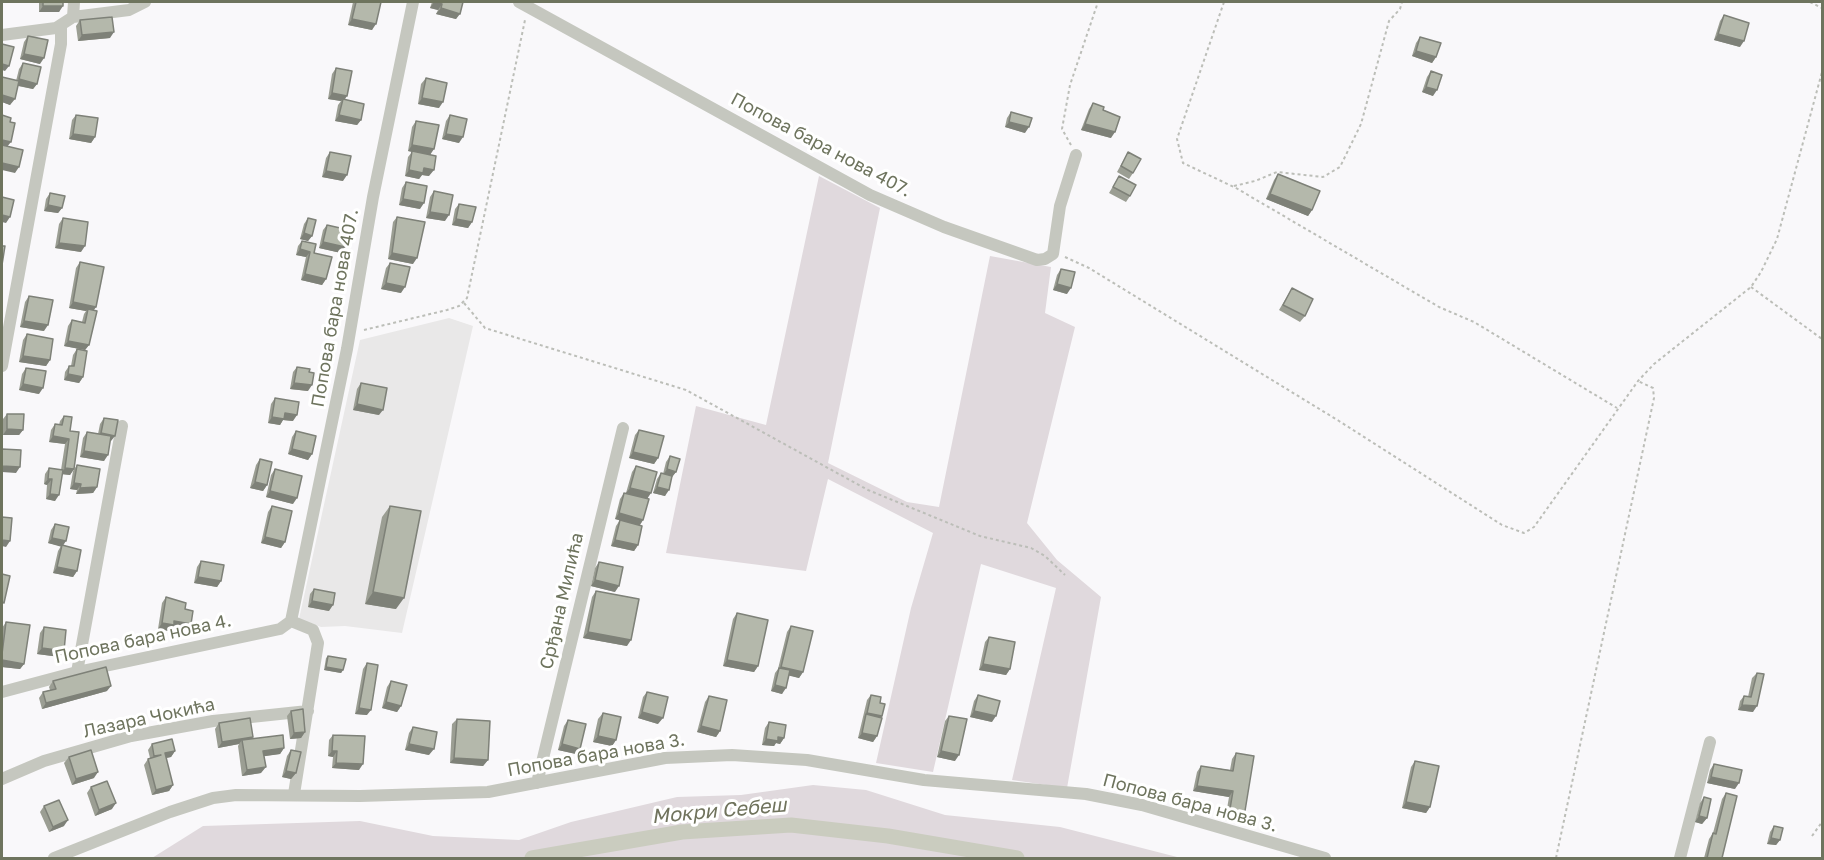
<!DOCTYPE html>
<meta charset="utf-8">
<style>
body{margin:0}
#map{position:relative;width:1824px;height:860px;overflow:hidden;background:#f9f8fa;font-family:"Golos Text",sans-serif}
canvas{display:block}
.frame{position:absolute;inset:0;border:3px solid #6e745e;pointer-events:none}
</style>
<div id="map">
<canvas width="1824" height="860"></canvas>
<div class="frame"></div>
</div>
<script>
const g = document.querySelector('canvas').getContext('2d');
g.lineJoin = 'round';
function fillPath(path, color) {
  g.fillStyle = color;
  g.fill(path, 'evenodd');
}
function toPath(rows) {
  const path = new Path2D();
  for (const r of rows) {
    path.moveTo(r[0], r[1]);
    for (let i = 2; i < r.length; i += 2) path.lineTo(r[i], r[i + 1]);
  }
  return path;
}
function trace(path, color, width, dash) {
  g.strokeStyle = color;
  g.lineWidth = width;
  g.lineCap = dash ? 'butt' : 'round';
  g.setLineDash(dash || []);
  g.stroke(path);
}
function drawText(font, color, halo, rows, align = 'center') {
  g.font = font + ' "Golos Text",sans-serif';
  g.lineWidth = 6;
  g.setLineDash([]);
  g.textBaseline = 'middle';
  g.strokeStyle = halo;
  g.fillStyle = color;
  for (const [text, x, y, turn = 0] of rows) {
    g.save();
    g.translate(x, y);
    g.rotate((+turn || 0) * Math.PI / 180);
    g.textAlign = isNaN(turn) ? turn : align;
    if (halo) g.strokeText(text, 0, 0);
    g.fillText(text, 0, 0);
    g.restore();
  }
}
const built = toPath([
 [449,318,473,326,402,633,345,626,321,627,299,619,360,340]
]);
const green = toPath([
 [819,176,880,208,828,463,907,502,939,507,990,256,1051,267,1045,313,1075,327,1027,523,1057,560,1101,597,1067,788,1012,780,1056,588,981,564,933,772,876,763,911,608,933,533,828,479,806,571,666,553,696,406,766,425],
 [813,785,866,790,945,815,1060,827,1181,858,152,858,203,826,360,821,433,836,519,840,571,822,677,797,741,795]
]);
const canal = toPath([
 [532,858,682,832,791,825,888,836,1017,858]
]);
const path = toPath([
 [1224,2,1177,139,1183,163,1236,188,1439,307,1474,322,1617,408],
 [1810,2,1822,8],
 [1071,145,1062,129,1070,85,1098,2],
 [1234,186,1255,181,1277,172,1323,177,1340,167,1361,124,1389,21,1400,9,1402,2],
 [1065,257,1089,268,1339,421,1502,525,1524,533,1534,527,1638,381,1654,364,1751,287,1761,272,1777,239,1822,72],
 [1751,287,1822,339],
 [464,303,485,328,686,390,868,490,980,536,1031,548,1045,556,1065,575],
 [364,330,447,310,459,306,467,298,525,20],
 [1812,836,1822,822],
 [1556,858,1654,398,1653,388,1638,381]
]);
const street = toPath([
 [519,2,870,195,944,227,1037,260,1045,259,1053,254,1060,206,1076,155],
 [73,17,74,2],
 [2,35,56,28,73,17,129,10,145,2],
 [2,366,61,44,61,27],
 [291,621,347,349,373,197,413,2],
 [291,621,313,630,318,643,294,794],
 [77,672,122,426],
 [2,692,77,672,280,629,291,621],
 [2,779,44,761,131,736,213,721,308,711],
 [537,783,623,428],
 [54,858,170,812,213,798,236,795,360,796,488,792,665,758,732,755,807,760,924,780,1086,794,1142,805,1325,858],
 [1680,858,1710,742]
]);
const wall = toPath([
 [39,2,63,2,59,12,39,12],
 [353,2,381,2,372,30,348,25],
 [432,2,463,2,456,19,436,14,438,10,430,8],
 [1724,15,1740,47,1714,40,1720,21],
 [80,20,110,38,78,41,76,26],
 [28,36,40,64,20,59,24,42],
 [1420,37,1436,57,1432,63,1412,56,1416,43],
 [23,63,37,84,33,89,18,86,10,105,2,102,2,77,16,81,19,69],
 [336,68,345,99,361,120,357,125,335,121,338,105,341,101,328,99,332,74],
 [1431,71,1433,96,1422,92,1427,77],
 [426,78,439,108,418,104,421,84],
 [1093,103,1103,110,1111,138,1081,130,1089,109],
 [1011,112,1025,133,1005,127,1007,118],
 [76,115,95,137,91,143,69,139,72,120],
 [450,115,459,143,442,139,446,121],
 [416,121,431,155,429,176,422,175,419,179,405,176,408,157,412,152,408,151,412,127],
 [330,152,343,181,322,177,326,158],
 [1128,152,1133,173,1129,179,1117,172],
 [1278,174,1312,210,1308,216,1266,199,1274,180],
 [1119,176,1130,196,1126,202,1109,193],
 [406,182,420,209,399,205,402,188],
 [434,191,445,221,426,218,430,197],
 [50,193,62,208,58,213,44,211,46,199],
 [459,204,472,222,468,228,452,225,455,209],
 [397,217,413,264,388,259,393,222],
 [63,218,81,252,55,248,59,224],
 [308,218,312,236,308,241,300,239,304,224],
 [327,225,341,253,319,248,323,230],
 [302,241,326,279,322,285,301,280,306,257,296,255,298,246],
 [80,262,96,307,94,310,89,345,85,350,64,346,68,326,72,320,82,322,84,314,86,311,69,308,76,268],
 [390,263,401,293,381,289,386,268],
 [1061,269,1067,294,1053,290,1057,275],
 [1292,288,1305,316,1300,322,1279,310],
 [29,296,44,331,20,327,25,302],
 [27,334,50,360,46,366,19,362,23,340],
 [77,349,83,377,79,383,64,380,65,372,69,366,71,366,73,355],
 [297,367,308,391,290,389,293,372],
 [26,368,39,394,19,390,22,374],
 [361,383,379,415,353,410,357,389],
 [275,398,293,421,283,420,280,425,268,423,271,404],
 [7,414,23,430,19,435,3,435,3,419],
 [64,416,70,431,74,469,70,475,62,474,55,501,46,499,47,485,44,484,45,474,49,468,61,470,65,444,49,442,51,430,55,424,59,425,60,421],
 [104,418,111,441,110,441,104,461,80,457,83,438,87,432,98,434,100,424],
 [639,430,658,458,654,464,629,458,635,435],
 [296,431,312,454,308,460,288,454,292,437],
 [670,456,676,472,672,477,665,496,653,493,657,479,661,473,663,474,666,462],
 [260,459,267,485,263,491,250,488,256,465],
 [77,465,97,487,93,493,76,494,77,490,70,489,73,471],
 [636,466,648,498,643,520,640,525,638,545,634,551,611,546,616,526,620,520,615,519,620,499,624,493,626,493,632,472],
 [275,469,293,504,266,497,271,475],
 [272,506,285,542,281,548,261,543,268,512],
 [390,506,396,609,365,604,382,517],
 [55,524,63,546,77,571,73,577,53,573,58,551,61,546,48,543,51,530],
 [201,561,221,581,217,587,194,583,197,567],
 [599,562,615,592,591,586,595,568],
 [314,589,329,611,308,607,310,594],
 [596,591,627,646,583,638,592,597],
 [166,597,185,609,191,624,187,629,172,627,169,631,158,629,162,603],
 [737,613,758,666,754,672,723,666,733,619],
 [6,622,24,664,20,669,2,667,2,628],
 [791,626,803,672,799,678,789,675,782,694,771,691,775,673,778,669,787,632],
 [44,627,64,651,60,657,37,654,40,633],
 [989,637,1010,669,1006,675,979,670,985,642],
 [328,656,343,670,341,673,324,670,326,658],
 [367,663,367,715,355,714,363,669],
 [1757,673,1753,712,1738,710,1740,701,1744,696,1748,697,1752,678],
 [53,681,107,691,42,709,39,698,43,692,50,690,49,687],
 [391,681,401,706,397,712,382,708,387,687],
 [647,692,658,724,638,718,643,697],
 [871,695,880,703,882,716,877,736,873,742,858,738,867,700],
 [978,695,992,722,970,717,974,701],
 [709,696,720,731,716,737,697,732,705,702],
 [291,711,305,732,301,738,290,739,287,716],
 [603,713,616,740,612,746,593,742,598,719],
 [949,716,955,761,937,757,945,721],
 [457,719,488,760,483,766,450,763,452,724],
 [568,720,580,749,576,754,558,750,564,726],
 [769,722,784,738,780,744,776,743,774,746,762,745,765,728],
 [219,723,252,739,284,748,280,754,264,756,261,773,242,776,238,746,239,744,218,748,215,729],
 [413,727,429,755,405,750,409,733],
 [333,735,359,770,332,768,333,757,328,756,329,740],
 [152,744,175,751,171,757,166,758,173,785,169,791,152,795,144,765,148,759,150,758,148,750],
 [291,750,296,773,291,779,282,777,287,756],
 [1236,753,1240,823,1225,820,1229,797,1193,791,1197,772,1201,766,1230,770,1232,759],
 [69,757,94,778,72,785,64,763],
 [1415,761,1430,807,1426,813,1402,808,1411,767],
 [1714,764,1735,789,1707,783,1710,770],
 [91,787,112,809,95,816,87,793],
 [1726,793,1722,858,1703,858,1704,858,1709,839,1713,833,1722,799],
 [1704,797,1707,818,1702,824,1695,822,1700,803],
 [44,806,64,826,49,832,40,812],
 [1774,826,1780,840,1776,845,1767,844,1770,832]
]);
const shadedWall = toPath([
 [2,2,30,2,29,3,2,3],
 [84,2,100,2,100,3,83,3],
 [434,2,442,4,438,10,430,8],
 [43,6,63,6,59,12,39,12],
 [441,8,460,14,456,19,436,14],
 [352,19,376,24,372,30,348,25],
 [114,32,110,38,78,41,82,35],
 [1718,34,1744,41,1740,47,1714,40],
 [1416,51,1436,57,1432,63,1412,56],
 [24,54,44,58,40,64,20,59],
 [2,64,9,66,5,71,2,70],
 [19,79,37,84,33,89,15,85],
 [1426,87,1437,90,1433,96,1422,92],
 [332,93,347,96,343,102,343,99,341,101,328,99],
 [2,95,15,99,10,105,2,102],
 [422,98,443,102,439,108,418,104],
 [339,115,361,120,357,125,335,121],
 [1009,122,1029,127,1025,133,1005,127],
 [1085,124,1115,132,1111,138,1081,130],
 [73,134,95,137,91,143,69,139],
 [446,134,463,137,459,143,442,139],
 [2,140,11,142,6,148,2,147],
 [412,145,434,149,430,155,408,151],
 [2,163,19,167,15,173,2,170],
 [424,168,434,170,429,176,422,175,419,179,405,176,409,170],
 [326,171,347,175,343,181,322,177],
 [1270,194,1312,210,1308,216,1266,199],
 [403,199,424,203,420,209,399,205],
 [48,205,62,208,58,213,44,211],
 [430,212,449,215,445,221,426,218],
 [2,215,10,217,6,223,2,222],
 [456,219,472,222,468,228,452,225],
 [304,233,312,236,308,241,300,239],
 [323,242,345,247,341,253,319,248],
 [59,243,85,246,81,252,55,248],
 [300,249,310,252,306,257,296,255],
 [392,253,417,258,413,264,388,259],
 [305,274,326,279,322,285,301,280],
 [386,283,405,287,401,293,381,289],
 [1057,284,1071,288,1067,294,1053,290],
 [73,302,96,307,92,312,88,309,86,311,69,308],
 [24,321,48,325,44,331,20,327],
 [68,341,89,345,85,350,64,346],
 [23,356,50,360,46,366,19,362],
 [68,374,83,377,79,383,64,380],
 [294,383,312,385,308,391,290,389],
 [23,384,43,388,39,394,19,390],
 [357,404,383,410,379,415,353,410],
 [285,413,297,415,293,421,283,420,280,425,268,423,272,417],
 [7,429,23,430,19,435,3,435],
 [101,433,115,436,111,441,97,439],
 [53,436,69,439,65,444,49,442],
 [292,449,312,454,308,460,288,454],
 [84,451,108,455,104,461,80,457],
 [633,452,658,458,654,464,629,458],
 [2,466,20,467,16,473,2,472],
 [65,468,74,469,70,475,61,474],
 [667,469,676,472,672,477,663,475],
 [48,479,52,479,47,485,44,484],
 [255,482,267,485,263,491,250,488],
 [74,483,81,484,77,490,70,489],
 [97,487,93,493,76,494,80,488],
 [657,487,669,490,665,496,653,493],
 [630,488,651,493,647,499,626,493],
 [270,491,297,498,293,504,266,497],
 [50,494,59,495,55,501,46,499],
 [619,513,643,520,639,526,615,519],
 [265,537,285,542,281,548,261,543],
 [52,538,66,541,62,547,48,543],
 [2,540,10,541,6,547,2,546],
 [615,540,638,545,634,551,611,546],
 [57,567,77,571,73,577,53,573],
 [198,577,221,581,217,587,194,583],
 [595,580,619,586,615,592,591,586],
 [373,592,404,598,396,609,365,604],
 [312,601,333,605,329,611,308,607],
 [174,621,191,624,187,629,172,627,169,631,158,629,162,623],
 [588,632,631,640,627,646,583,638],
 [42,648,64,651,60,657,37,654],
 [2,660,24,664,20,669,2,667],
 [727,660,758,666,754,672,723,666],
 [983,664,1010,669,1006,675,979,670],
 [326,667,343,670,341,673,324,670],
 [781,667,803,672,799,678,778,673],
 [775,685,786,688,782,694,771,691],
 [111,686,107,691,42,709,46,703],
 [386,702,401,706,397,712,382,708],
 [1742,705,1757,706,1753,712,1738,710],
 [359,708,371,710,367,715,355,714],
 [974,711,996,716,992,722,970,717],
 [642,712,663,718,658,724,638,718],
 [867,713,882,716,878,722,866,714,863,719],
 [701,726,720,731,716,737,697,732],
 [305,732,301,738,290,739,294,733],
 [862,733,877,736,873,742,858,738],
 [598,736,616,740,612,746,593,742],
 [253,737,249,743,242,740,239,744,218,748,222,742],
 [778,737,784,738,780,744,776,743,774,746,762,745,766,739],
 [409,744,434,749,429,755,405,750],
 [562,744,580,749,576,754,558,750],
 [284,748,280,754,259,757,263,751],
 [175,751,171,757,161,759,165,753],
 [332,751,337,751,333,757,328,756],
 [941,751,959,755,955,761,937,757],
 [454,758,488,760,483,766,450,763],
 [336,763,363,764,359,770,332,768],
 [266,767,261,773,242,776,247,770],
 [286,771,296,773,291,779,282,777],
 [98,772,94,778,72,785,76,779],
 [1711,777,1739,783,1735,789,1707,783],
 [173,785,169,791,152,795,156,790],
 [1197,786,1233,791,1229,797,1193,791],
 [1406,802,1430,807,1426,813,1402,808],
 [116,803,112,809,95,816,99,810],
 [1229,815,1244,817,1240,823,1225,820],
 [1699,816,1707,818,1702,824,1695,822],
 [68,820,64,826,49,832,53,827],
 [1771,838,1780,840,1776,845,1767,844]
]);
const building = toPath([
 [43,2,63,2,63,6,43,6,43,2],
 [356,2,381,2,376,24,352,19,356,2],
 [434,2,463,2,460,14,441,8,442,4,434,2],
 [1724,15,1749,23,1744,41,1718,34,1724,15],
 [112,17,114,32,82,35,80,20,112,17],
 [28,36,48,40,44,58,24,54,28,36],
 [1420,37,1441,43,1436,57,1416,51,1420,37],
 [2,44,14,47,9,66,2,64,2,44],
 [23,63,41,67,37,84,19,79,23,63],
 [336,68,352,71,347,96,332,93,336,68],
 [1431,71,1442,75,1437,90,1426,87,1431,71],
 [2,77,19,81,15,99,2,95,2,77],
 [426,78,447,83,443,102,422,98,426,78],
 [343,99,364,104,361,120,339,115,343,99],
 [1093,103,1104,107,1103,110,1120,117,1115,132,1085,124,1093,103],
 [1011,112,1032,118,1029,127,1009,122,1011,112],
 [2,115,11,118,10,122,15,123,11,142,2,140,2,115],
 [76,115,98,118,95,137,73,134,76,115],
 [450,115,467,119,463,137,446,134,450,115],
 [416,121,439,125,434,149,412,145,416,121],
 [2,145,23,150,19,167,2,163,2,145],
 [412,151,436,156,434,170,424,168,423,173,409,170,412,151],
 [330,152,351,156,347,175,326,171,330,152],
 [1128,152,1141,159,1133,173,1121,166,1128,152],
 [1278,174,1320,191,1312,210,1270,194,1278,174],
 [1119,176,1136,185,1130,196,1113,187,1119,176],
 [406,182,427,186,424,203,403,199,406,182],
 [434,191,453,195,449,215,430,212,434,191],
 [50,193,65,196,62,208,48,205,50,193],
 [2,197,14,200,10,217,2,215,2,197],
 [459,204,476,207,472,222,456,219,459,204],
 [397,217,425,222,417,258,392,253,397,217],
 [63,218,88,222,85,246,59,243,63,218],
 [308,218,316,220,312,236,304,233,308,218],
 [327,225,349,230,345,247,323,242,327,225],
 [302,241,316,244,314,253,332,257,326,279,305,274,310,252,300,249,302,241],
 [2,246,5,246,2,265,2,246],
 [80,262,104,267,96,307,73,302,80,262],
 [390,263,410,267,405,287,386,283,390,263],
 [1061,269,1075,272,1071,288,1057,284,1061,269],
 [1292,288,1313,299,1305,316,1283,305,1292,288],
 [29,296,53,300,48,325,24,321,29,296],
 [88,309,97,311,89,345,68,341,72,320,85,323,88,309],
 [27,334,53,339,50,360,23,356,27,334],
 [77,349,87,351,83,377,68,374,69,366,74,366,77,349],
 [297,367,310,369,309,372,314,373,312,385,294,383,297,367],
 [26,368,46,371,43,388,23,384,26,368],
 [361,383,387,388,383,410,357,404,361,383],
 [275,398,299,402,297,415,285,413,284,419,272,417,275,398],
 [7,414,24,414,23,430,7,429,7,414],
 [64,416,72,417,70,431,79,432,74,469,65,468,69,439,53,436,55,424,62,425,64,416],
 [104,418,118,420,115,436,101,433,104,418],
 [639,430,664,436,658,458,633,452,639,430],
 [296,431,316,436,312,454,292,449,296,431],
 [87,432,111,436,108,455,84,451,87,432],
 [2,449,21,450,20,467,2,466,2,449],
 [670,456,680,459,676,472,667,469,670,456],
 [260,459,272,462,267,485,255,482,260,459],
 [77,465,100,469,97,487,80,488,81,484,74,483,77,465],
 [636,466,657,472,651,493,630,488,636,466],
 [49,468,63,470,59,495,50,494,52,479,48,479,49,468],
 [275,469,302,476,297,498,270,491,275,469],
 [661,473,672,476,669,490,657,487,661,473],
 [624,493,649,499,643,520,619,513,624,493],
 [272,506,292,511,285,542,265,537,272,506],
 [390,506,421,511,404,598,373,592,390,506],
 [2,517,12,518,10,541,2,540,2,517],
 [620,520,642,526,638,545,615,540,620,520],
 [55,524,69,527,66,541,52,538,55,524],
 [62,545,81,550,77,571,57,567,62,545],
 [201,561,224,565,221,581,198,577,201,561],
 [599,562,623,567,619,586,595,580,599,562],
 [2,574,10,576,4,603,2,602,2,574],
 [314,589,335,593,333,605,312,601,314,589],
 [596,591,639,599,631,640,588,632,596,591],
 [166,597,186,603,185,609,193,611,191,624,174,621,174,625,162,623,166,597],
 [737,613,768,620,758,666,727,660,737,613],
 [6,622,30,625,24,664,2,660,2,654,6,622],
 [791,626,813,631,803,672,781,667,791,626],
 [44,627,66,630,64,651,42,648,44,627],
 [989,637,1015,642,1010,669,983,664,989,637],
 [328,656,346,659,343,670,326,667,328,656],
 [367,663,378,665,371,710,359,708,367,663],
 [106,667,111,686,46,703,43,692,56,689,53,681,106,667],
 [779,668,790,670,786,688,775,685,779,668],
 [1757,673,1764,674,1757,706,1742,705,1744,696,1751,697,1757,673],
 [391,681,407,685,401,706,386,702,391,681],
 [647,692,668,697,663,718,642,712,647,692],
 [871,695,881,697,880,703,885,704,882,716,867,713,871,695],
 [978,695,1000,701,996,716,974,711,978,695],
 [709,696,727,700,720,731,701,726,709,696],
 [303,709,305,732,294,733,291,711,303,709],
 [603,713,621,717,616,740,598,736,603,713],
 [866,714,882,718,877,736,862,733,866,714],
 [949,716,967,719,959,755,941,751,949,716],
 [250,718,253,737,222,742,219,723,250,718],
 [457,719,490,721,488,760,454,758,457,719],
 [568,720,586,724,580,749,562,744,568,720],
 [769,722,786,725,784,738,778,737,778,741,766,739,769,722],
 [413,727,437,732,434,749,409,744,413,727],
 [283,735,284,748,263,751,266,767,247,770,242,740,283,735],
 [333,735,365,736,363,764,336,763,337,751,332,751,333,735],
 [172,739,175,751,165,753,173,785,156,790,148,759,161,755,154,756,152,744,172,739],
 [91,750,98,772,76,779,69,757,91,750],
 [291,750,301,752,296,773,286,771,291,750],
 [1236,753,1254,756,1244,817,1229,815,1233,791,1197,786,1201,766,1233,771,1236,753],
 [1415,761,1439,766,1430,807,1406,802,1415,761],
 [1714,764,1742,770,1739,783,1711,777,1714,764],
 [107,781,116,803,99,810,91,787,107,781],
 [1726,793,1737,796,1722,858,1707,858,1713,833,1716,834,1726,793],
 [1704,797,1711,799,1707,818,1699,816,1704,797],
 [59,800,68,820,53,827,44,806,59,800],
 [1774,826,1783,828,1780,840,1771,838,1774,826]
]);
const streetNames = [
 ["Попова бара нова 407.",821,145,28],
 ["Попова бара нова 407.",335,308,-80],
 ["Срђана Милића",562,601,-77],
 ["Попова бара нова 4.",143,639,-12],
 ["Лазара Чокића",149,718,-12],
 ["Попова бара нова 3.",596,755,-10],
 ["Попова бара нова 3.",1190,803,15]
];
const waterNames = [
 ["Мокри Себеш",719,811,-5]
];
fillPath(built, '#e9e8e8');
fillPath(green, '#e0d9dd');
trace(canal, '#caccbf', 15);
trace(path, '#bcbeb8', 2, [3, 3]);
trace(street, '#c5c7bf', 12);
fillPath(wall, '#9b9e93');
fillPath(shadedWall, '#7e8178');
fillPath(building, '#b4b8ab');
trace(building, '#7e8178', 1.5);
drawText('18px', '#6e745e', '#fff', streetNames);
drawText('italic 20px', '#70735d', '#fff', waterNames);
</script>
